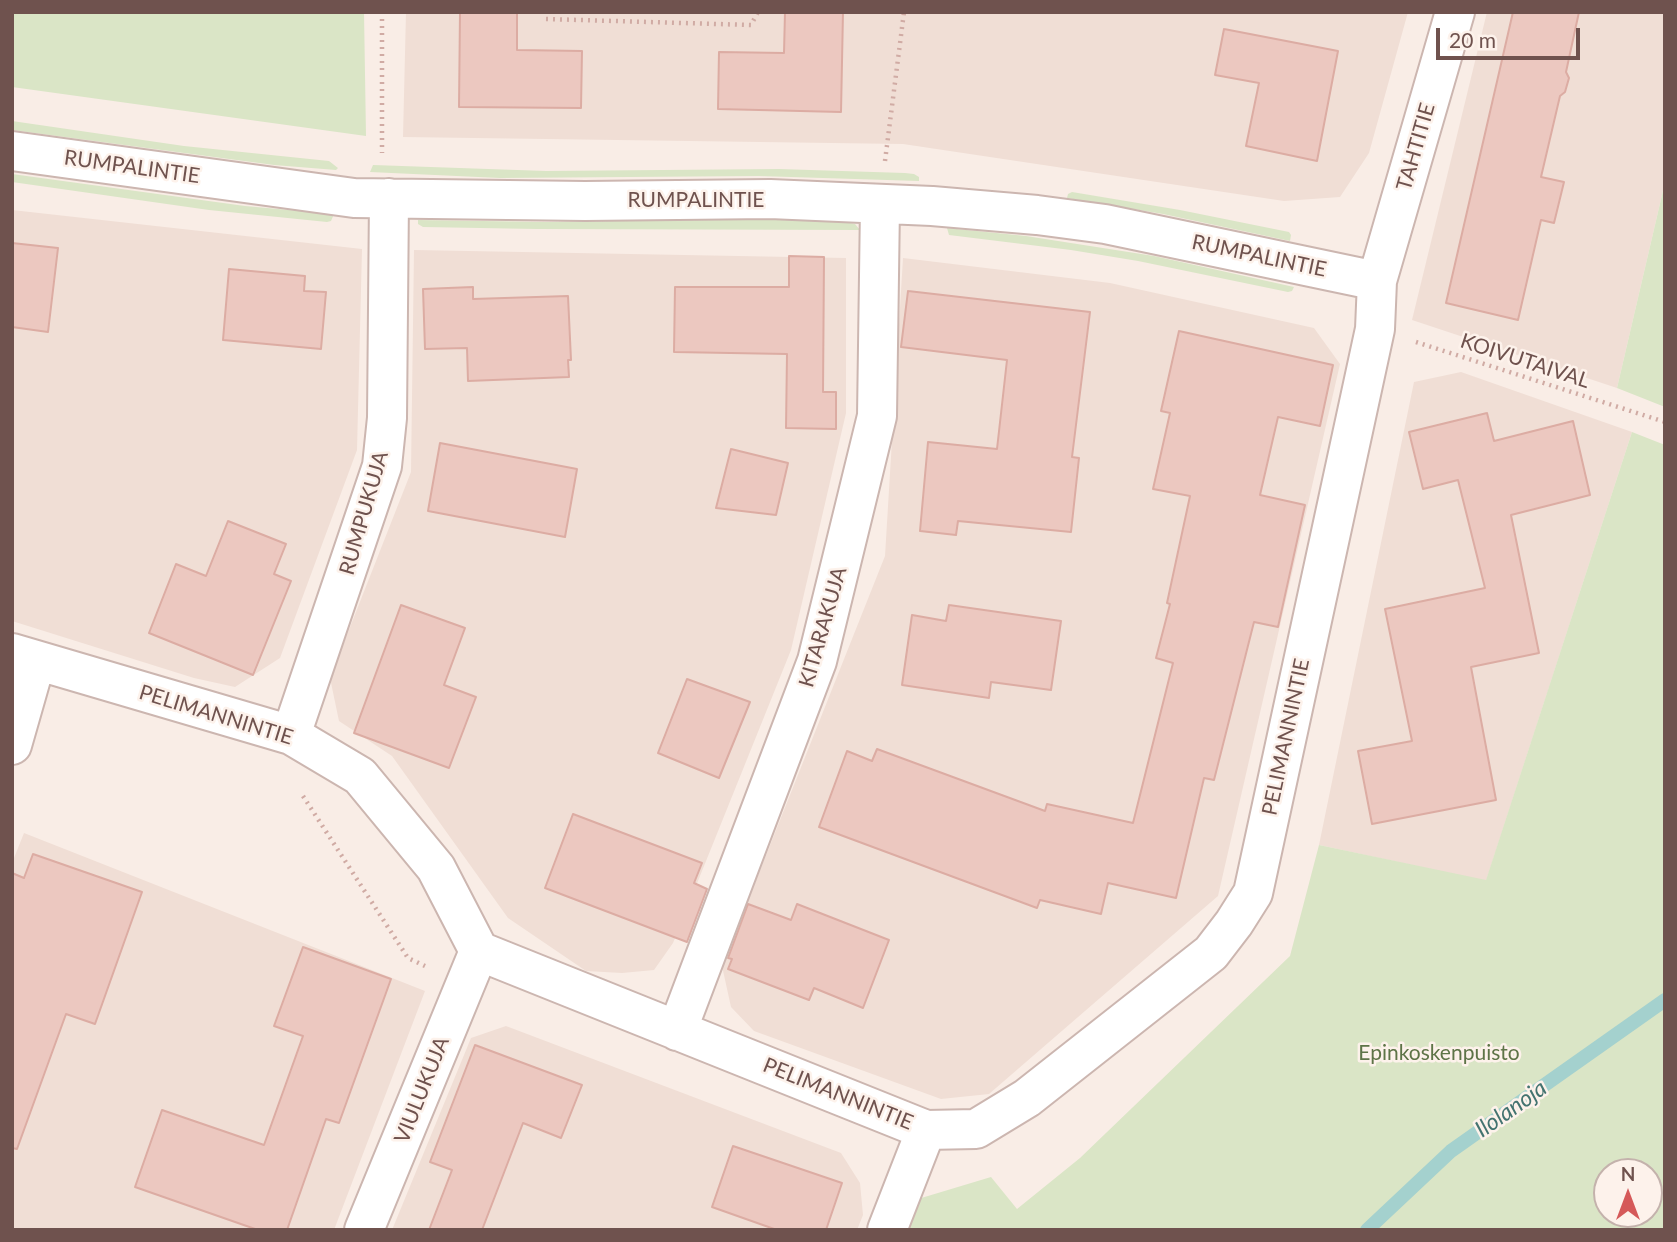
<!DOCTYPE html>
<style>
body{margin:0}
#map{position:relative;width:1677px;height:1242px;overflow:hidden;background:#f9ede6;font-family:Lato,sans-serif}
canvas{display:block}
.frame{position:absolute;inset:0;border:14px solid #6f524e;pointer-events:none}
.north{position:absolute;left:1593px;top:1158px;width:70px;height:70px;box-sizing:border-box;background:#fdf2eb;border:2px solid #c4b2ac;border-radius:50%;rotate:0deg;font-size:19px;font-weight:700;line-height:28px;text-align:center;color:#6f524e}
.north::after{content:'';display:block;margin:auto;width:24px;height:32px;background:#d55959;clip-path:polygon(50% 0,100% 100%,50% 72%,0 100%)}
.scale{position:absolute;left:1436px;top:28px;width:144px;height:32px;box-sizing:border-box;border:4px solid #6f524e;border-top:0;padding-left:9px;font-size:21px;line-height:24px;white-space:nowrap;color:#6f524e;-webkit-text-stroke:5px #fdf2eb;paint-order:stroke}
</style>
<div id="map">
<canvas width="1677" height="1242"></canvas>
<div class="frame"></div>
<div class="north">N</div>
<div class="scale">20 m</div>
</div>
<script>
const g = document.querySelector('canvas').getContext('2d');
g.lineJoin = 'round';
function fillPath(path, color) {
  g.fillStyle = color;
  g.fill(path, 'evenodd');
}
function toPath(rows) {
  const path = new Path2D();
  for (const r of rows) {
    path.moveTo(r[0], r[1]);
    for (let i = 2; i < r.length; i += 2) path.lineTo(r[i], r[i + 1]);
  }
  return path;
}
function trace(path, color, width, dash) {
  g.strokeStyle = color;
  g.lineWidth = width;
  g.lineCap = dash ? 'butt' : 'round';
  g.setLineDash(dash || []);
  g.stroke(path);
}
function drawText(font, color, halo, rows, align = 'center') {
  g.font = font + ' Lato,sans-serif';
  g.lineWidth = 5;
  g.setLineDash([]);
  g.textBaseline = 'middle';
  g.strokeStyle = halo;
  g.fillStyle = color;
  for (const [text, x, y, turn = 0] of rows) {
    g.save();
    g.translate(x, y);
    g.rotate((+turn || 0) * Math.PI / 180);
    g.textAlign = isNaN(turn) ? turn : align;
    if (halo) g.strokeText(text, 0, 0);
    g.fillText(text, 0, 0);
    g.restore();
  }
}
const residential = toPath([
 [406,12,1408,12,1369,153,1340,197,1284,201,903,144,403,137],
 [1487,12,1665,12,1665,182,1617,388,1412,320],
 [12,210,362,249,357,450,280,658,235,687,194,678,12,621],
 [414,250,846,258,846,413,791,650,673,943,654,970,622,973,586,971,508,918,392,756,339,721,330,678,411,472],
 [903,258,1110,283,1314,328,1340,364,1218,896,989,1094,941,1099,754,1031,731,1007,722,966,885,556],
 [1461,372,1632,432,1486,881,1319,845,1414,382],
 [24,833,425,991,334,1230,12,1230,12,863],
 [506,1026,841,1153,860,1183,863,1215,857,1230,392,1230,471,1038]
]);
const green = toPath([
 [12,12,364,12,366,136,12,87],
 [12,121,184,146,329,161,338,168,336,170,274,165,12,130],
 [373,165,546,171,779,169,905,173,914,174,919,177,919,181,759,176,500,178,370,172],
 [12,174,245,206,334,214,331,221,327,222,209,210,12,182],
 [1665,182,1665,407,1617,388],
 [1072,192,1180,210,1289,232,1291,235,1290,241,1163,214,1067,198,1068,194],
 [740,219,841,221,855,224,860,230,537,229,423,227,418,224,418,220,547,222],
 [947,228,1026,236,1154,256,1294,287,1292,291,1288,292,1138,261,1071,250,949,235],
 [1632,432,1665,445,1665,1230,906,1230,918,1199,991,1177,1017,1209,1080,1158,1290,956,1319,845,1486,880],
 [1607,1172,1649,1172,1649,1214,1607,1214]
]);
const stream = toPath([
 [1367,1230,1451,1151,1665,1000]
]);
const building = toPath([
 [460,12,517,12,517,50,582,51,581,108,459,107,460,12],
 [785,12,843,12,841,112,718,109,719,52,784,53,785,12],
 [1513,12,1579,12,1566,72,1569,78,1565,92,1560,96,1541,177,1564,182,1554,223,1541,220,1518,320,1446,303,1513,12],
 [1224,29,1338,51,1317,161,1246,146,1259,83,1215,75,1224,29],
 [12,243,58,248,48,332,12,327,12,243],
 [789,256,824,257,823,392,836,392,836,429,786,428,787,354,674,352,675,287,789,287,789,256],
 [229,269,305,276,304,291,326,292,321,349,223,340,229,269],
 [473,287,473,299,568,296,571,360,568,360,569,377,468,381,467,348,425,349,423,289,473,287],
 [908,291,1090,312,1072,457,1079,458,1071,532,958,521,956,535,920,531,928,442,997,449,1007,360,901,347,908,291],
 [1179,331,1333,365,1320,426,1278,417,1260,495,1305,505,1278,627,1254,622,1214,780,1204,778,1176,898,1108,883,1101,914,1040,900,1037,908,819,827,847,751,872,761,877,749,1045,811,1047,804,1133,823,1173,663,1156,658,1170,604,1167,603,1190,496,1153,489,1170,413,1161,411,1179,331],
 [1487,413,1494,441,1573,421,1590,495,1511,515,1539,653,1471,667,1496,800,1372,824,1358,751,1412,741,1385,609,1485,588,1458,480,1423,489,1409,432,1487,413],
 [440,443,577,469,565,537,428,511,440,443],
 [731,449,788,463,776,515,716,508,731,449],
 [228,521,286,544,274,574,291,581,253,675,149,633,176,564,206,576,228,521],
 [401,605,465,628,444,685,476,697,449,768,354,733,401,605],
 [949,605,1061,621,1051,690,991,682,989,698,902,685,912,615,946,621,949,605],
 [687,679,750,702,719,778,658,753,687,679],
 [573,814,702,863,694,883,707,889,687,942,545,888,573,814],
 [33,854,142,892,95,1024,66,1014,17,1149,12,1148,12,873,24,878,33,854],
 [748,904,791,920,797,904,889,940,863,1008,814,988,809,1000,728,969,732,959,728,958,748,904],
 [303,947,391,979,339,1123,326,1119,287,1230,258,1230,135,1187,162,1110,264,1145,303,1036,274,1026,303,947],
 [475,1045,582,1085,561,1138,523,1123,482,1230,429,1230,452,1170,430,1162,475,1045],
 [733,1146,842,1183,826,1230,777,1230,712,1207,733,1146]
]);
const path = toPath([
 [382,12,382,153],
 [546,12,546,19,751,25,758,12],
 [885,161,904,12],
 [1416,342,1665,422],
 [303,796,408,958,425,966]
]);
const minor = toPath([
 [12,151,354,198,585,201,770,199,932,206,1037,215,1105,224,1377,281],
 [12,653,291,735,360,776,436,868,479,951,926,1130,976,1129,1027,1098,1211,953,1234,923,1253,893,1375,329,1377,281,1455,12],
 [291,735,382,466,387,418,389,198],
 [12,745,36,661],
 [677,1031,817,661,877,416,880,205],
 [364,1230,479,951],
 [887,1230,926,1130]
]);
const streetNames = [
 ["TAHTITIE",1416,147,-74],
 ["RUMPALINTIE",132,167,8],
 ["RUMPALINTIE",696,200],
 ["RUMPALINTIE",1259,256,12],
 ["KOIVUTAIVAL",1525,361,18],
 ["RUMPUKUJA",364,513,-74],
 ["KITARAKUJA",823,627,-74],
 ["PELIMANNINTIE",216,715,17],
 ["PELIMANNINTIE",1286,737,-78],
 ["VIULUKUJA",422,1090,-68],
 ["PELIMANNINTIE",838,1094,22]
];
const parkNames = [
 ["Epinkoskenpuisto",1439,1053]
];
const waterNames = [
 ["Ilolanoja",1511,1109,-35]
];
fillPath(residential, '#f0ded5');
fillPath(green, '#dae5c6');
trace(stream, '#a4d1ce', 14);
fillPath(building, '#ecc8c0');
trace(building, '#dcaca3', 2);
trace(minor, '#ccb6b0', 42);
trace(path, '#d0aba4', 4.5, [2, 5]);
trace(minor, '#fff', 38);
drawText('21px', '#6f524e', '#fdf2eb', streetNames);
drawText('21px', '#5e7447', '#fdf2eb', parkNames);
drawText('italic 23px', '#437370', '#fdf2eb', waterNames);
</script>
